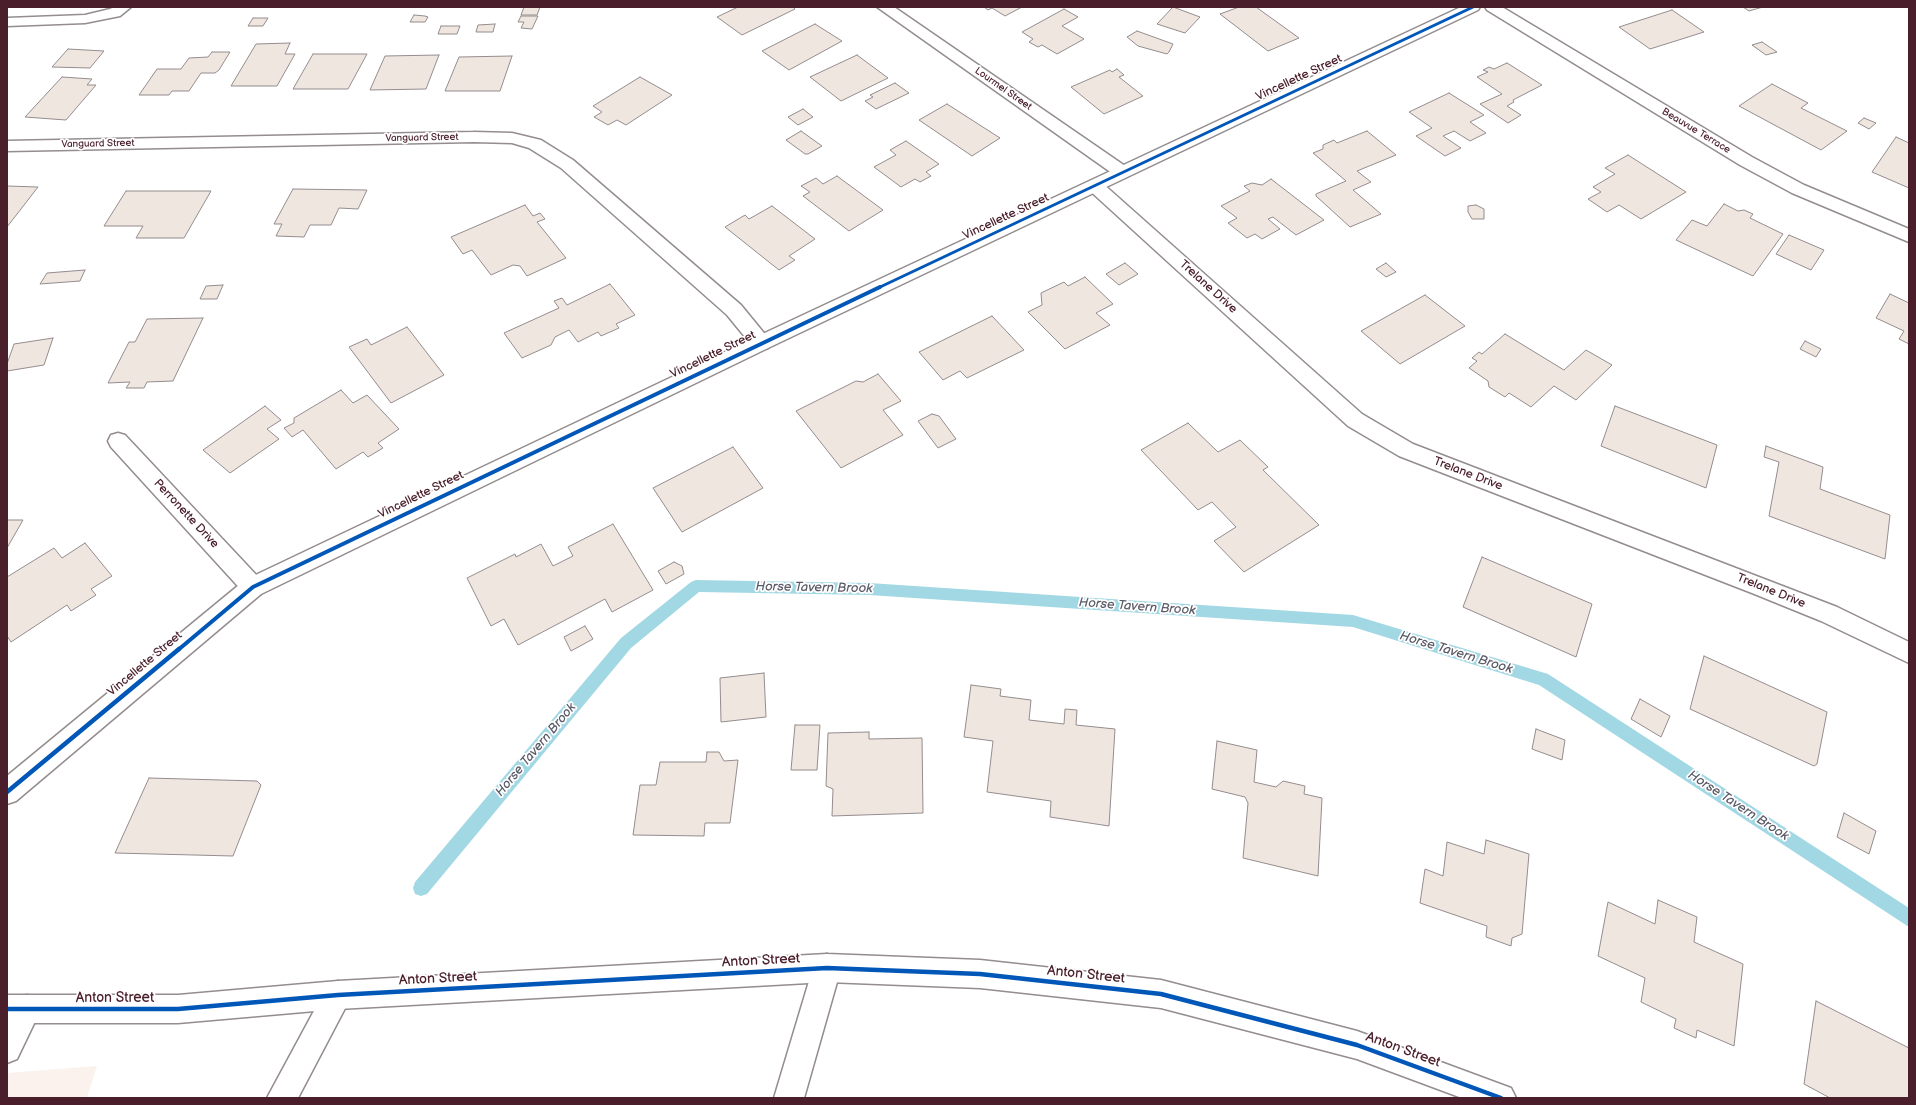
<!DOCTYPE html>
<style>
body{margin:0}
#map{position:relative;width:1916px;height:1105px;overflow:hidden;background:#fff;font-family:"Balsamiq Sans",sans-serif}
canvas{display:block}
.frame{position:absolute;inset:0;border:8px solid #4a1f2b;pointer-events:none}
</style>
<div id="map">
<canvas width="1916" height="1105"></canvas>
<div class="frame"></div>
</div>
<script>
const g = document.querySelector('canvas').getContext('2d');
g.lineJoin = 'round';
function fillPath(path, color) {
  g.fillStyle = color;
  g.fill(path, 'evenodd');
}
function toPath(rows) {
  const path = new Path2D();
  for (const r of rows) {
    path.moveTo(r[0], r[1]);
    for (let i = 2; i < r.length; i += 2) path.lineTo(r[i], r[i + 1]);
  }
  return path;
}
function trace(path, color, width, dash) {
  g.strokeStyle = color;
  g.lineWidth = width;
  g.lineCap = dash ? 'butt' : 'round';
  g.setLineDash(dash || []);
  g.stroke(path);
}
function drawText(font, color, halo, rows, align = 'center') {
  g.font = font + ' "Balsamiq Sans",sans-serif';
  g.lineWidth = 3.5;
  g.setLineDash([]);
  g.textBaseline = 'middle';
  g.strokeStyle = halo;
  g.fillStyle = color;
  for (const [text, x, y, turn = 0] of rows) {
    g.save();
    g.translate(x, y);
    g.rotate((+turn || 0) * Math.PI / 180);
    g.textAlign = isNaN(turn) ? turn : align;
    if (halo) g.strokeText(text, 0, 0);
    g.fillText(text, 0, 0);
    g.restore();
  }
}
const built = toPath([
 [97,1066,87,1098,7,1098,7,1073]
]);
const stream = toPath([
 [696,580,869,583,1353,615,1548,674,1909,908,1909,927,1539,685,1353,627,869,595,699,592,631,648,427,894,421,896,415,894,413,888,415,882,621,638,691,582,696,580]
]);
const building = toPath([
 [524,7,540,7,537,15,521,15,524,7],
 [738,7,793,7,795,9,742,35,717,17,738,7],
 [984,7,1022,7,1005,16,992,8,988,10,984,7],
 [1173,7,1200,17,1185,33,1157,24,1173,7],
 [1239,7,1256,7,1299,38,1268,51,1220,14,1239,7],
 [1743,7,1763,7,1749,11,1743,7],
 [1064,9,1078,17,1062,26,1084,39,1057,54,1042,45,1038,47,1029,42,1033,39,1022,32,1064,9],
 [1672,10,1704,32,1650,49,1619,27,1672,10],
 [414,15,425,16,428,17,425,22,410,22,414,15],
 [521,16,538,16,532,29,521,28,524,22,518,22,521,16],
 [253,18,268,18,263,26,248,26,253,18],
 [495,24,493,32,476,32,478,25,495,24],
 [815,24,842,41,789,70,762,51,815,24],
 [441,26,460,26,457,34,438,34,441,26],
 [1137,31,1173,44,1169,52,1167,54,1138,46,1127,37,1137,31],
 [1762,42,1777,52,1766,55,1752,45,1762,42],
 [290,43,285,54,295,54,277,86,231,86,256,44,290,43],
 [68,49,104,51,90,68,52,67,68,49],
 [212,52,230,52,219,70,215,73,201,73,189,91,172,91,169,95,139,95,157,69,181,69,189,58,208,57,212,52],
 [313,54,367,54,348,89,293,89,313,54],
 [439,55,426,89,370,90,385,56,439,55],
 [857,55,888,78,841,101,810,77,857,55],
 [512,56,500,91,445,91,459,57,512,56],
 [1507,63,1542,85,1513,100,1514,102,1507,106,1521,115,1508,123,1480,104,1502,94,1477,77,1488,72,1483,70,1489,67,1494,69,1507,63],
 [1117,69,1124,75,1119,77,1143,96,1104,114,1071,87,1110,70,1112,72,1117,69],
 [62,77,92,79,87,85,96,85,66,120,25,117,62,77],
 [640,77,672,95,626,125,617,120,608,125,594,117,602,112,593,106,640,77],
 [895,83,909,93,876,109,865,101,873,97,870,95,895,83],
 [1772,84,1808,103,1801,108,1847,131,1821,150,1739,106,1772,84],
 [1449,93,1484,115,1470,122,1486,133,1470,141,1454,131,1443,136,1461,148,1445,156,1416,136,1432,128,1409,112,1449,93],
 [947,104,1000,138,972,156,919,120,947,104],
 [803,109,813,117,798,125,788,117,803,109],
 [1864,118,1876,123,1869,129,1858,123,1864,118],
 [801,131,822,146,808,154,805,154,786,140,801,131],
 [1367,131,1396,155,1357,171,1371,182,1353,190,1381,214,1350,227,1316,196,1316,194,1346,181,1313,153,1323,149,1323,145,1334,140,1337,143,1367,131],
 [1896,137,1909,143,1909,188,1872,172,1896,137],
 [906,141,939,164,926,172,931,176,920,182,915,179,901,187,874,167,896,155,890,150,906,141],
 [1628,155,1686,192,1641,219,1619,205,1607,212,1588,199,1601,192,1593,187,1615,174,1605,168,1628,155],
 [837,176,883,210,849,231,803,196,810,192,801,186,816,178,823,184,837,176],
 [1271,179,1324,220,1296,235,1273,217,1268,219,1280,229,1262,239,1255,234,1247,238,1228,223,1237,218,1221,206,1250,191,1244,186,1252,183,1262,185,1271,179],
 [7,186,38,187,7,227,7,186],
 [293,189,367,190,358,209,339,208,331,225,310,225,304,237,276,236,282,224,274,224,293,189],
 [126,191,211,191,184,238,136,238,143,226,104,226,126,191],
 [1724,204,1738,211,1744,210,1753,214,1750,218,1783,234,1753,276,1676,240,1692,220,1707,226,1724,204],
 [525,205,533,216,540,213,545,219,537,222,566,258,527,276,520,266,513,265,491,275,472,250,463,254,451,237,525,205],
 [1476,205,1484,209,1484,219,1472,219,1468,212,1468,206,1476,205],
 [772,206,815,239,789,256,795,260,779,270,725,227,745,215,749,219,772,206],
 [1789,235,1824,250,1811,270,1776,254,1789,235],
 [1125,263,1138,274,1119,285,1106,274,1125,263],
 [1386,263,1396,272,1386,277,1376,269,1386,263],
 [85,270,80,281,40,284,47,273,85,270],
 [1085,277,1113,304,1096,313,1110,325,1065,349,1028,312,1042,305,1041,293,1064,282,1068,286,1085,277],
 [610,284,635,315,616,324,619,328,601,336,598,332,578,342,569,330,555,337,551,345,522,358,504,333,559,308,554,301,562,298,567,305,610,284],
 [223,285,217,299,200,299,206,286,223,285],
 [1890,294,1909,303,1909,344,1899,339,1904,331,1876,318,1890,294],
 [1425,295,1465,326,1400,364,1361,331,1425,295],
 [992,316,1024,350,967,378,960,371,943,380,919,352,992,316],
 [203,318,173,381,147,382,144,388,126,388,130,382,108,383,129,342,135,342,147,319,203,318],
 [407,327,444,375,391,403,349,347,367,339,371,345,407,327],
 [1505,334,1564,370,1586,350,1612,365,1576,400,1554,386,1531,407,1509,393,1505,397,1489,387,1488,381,1469,368,1477,361,1472,358,1479,352,1482,354,1505,334],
 [53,338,44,365,7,371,7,364,14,344,53,338],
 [1805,341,1821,349,1816,357,1800,349,1805,341],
 [878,374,901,401,883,410,903,435,841,468,796,411,856,381,863,382,878,374],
 [341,390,353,403,367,395,399,429,378,443,383,448,368,457,363,452,336,469,303,430,292,437,284,428,294,423,294,418,341,390],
 [265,406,281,420,267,429,279,439,230,473,203,450,265,406],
 [1615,406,1717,445,1706,488,1601,446,1615,406],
 [932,414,939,416,956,439,938,448,918,421,932,414],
 [1188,423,1218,452,1240,440,1268,467,1263,470,1319,525,1244,572,1214,541,1236,527,1212,502,1198,510,1141,450,1188,423],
 [1766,446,1823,467,1820,489,1890,515,1885,559,1769,516,1779,462,1764,457,1766,446],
 [733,447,763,488,682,532,653,488,733,447],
 [7,520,23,520,7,548,7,520],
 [613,524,653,590,612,612,605,599,518,645,504,619,491,626,467,578,515,554,516,557,541,544,553,566,573,556,568,547,613,524],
 [85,543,112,576,91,589,96,595,71,611,67,605,11,642,7,636,7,577,54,548,62,558,85,543],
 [1482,557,1592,604,1576,657,1463,607,1482,557],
 [674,562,682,566,684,574,666,584,658,571,674,562],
 [585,626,593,639,571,651,564,637,585,626],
 [1704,656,1827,712,1817,764,1814,766,1690,709,1704,656],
 [764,673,766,717,721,722,720,678,764,673],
 [971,685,1001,689,1000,696,1031,700,1029,720,1064,724,1065,709,1077,710,1076,725,1115,729,1109,826,1050,817,1051,801,987,792,993,741,964,737,971,685],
 [1640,699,1670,716,1661,737,1631,719,1640,699],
 [795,725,820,725,817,770,791,770,795,725],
 [1536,729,1565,740,1562,760,1532,749,1536,729],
 [869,732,869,739,922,738,923,813,832,816,833,789,826,786,828,733,869,732],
 [1217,741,1257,750,1254,782,1276,787,1283,781,1305,786,1304,794,1322,798,1318,876,1243,858,1248,803,1245,797,1212,789,1217,741],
 [707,752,719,752,724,761,738,760,730,823,705,823,704,836,633,835,640,785,656,785,660,762,706,762,707,752],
 [149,778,257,781,261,785,233,856,115,853,149,778],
 [1844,813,1876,831,1869,854,1837,837,1844,813],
 [1486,840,1529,854,1522,934,1512,938,1511,946,1486,937,1487,926,1420,903,1425,869,1443,876,1447,842,1484,854,1486,840],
 [1658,900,1697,917,1694,942,1743,964,1734,1046,1697,1030,1696,1038,1674,1028,1676,1019,1641,1002,1645,978,1598,956,1608,902,1655,924,1658,900],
 [1816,1001,1909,1048,1909,1098,1830,1098,1804,1084,1816,1001]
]);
const service = toPath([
 [114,7,131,7,120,16,85,23,7,26,7,18,85,15,110,9,114,7],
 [827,954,837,958,841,968,804,1098,774,1098,813,968,817,958,827,954],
 [338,981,348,985,352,995,298,1098,267,1098,328,985,338,981],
 [27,995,37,999,41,1009,17,1059,7,1063,7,1019,17,999,27,995]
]);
const minor = toPath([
 [877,7,894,7,1128,168,1130,172,1128,176,1122,178,1116,176,877,7],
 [1485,7,1502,7,1752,157,1804,185,1909,229,1909,242,1792,193,1740,165,1487,10,1485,7],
 [474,132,512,133,541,140,573,160,741,305,768,338,771,343,768,348,761,350,754,348,727,315,561,168,529,148,512,143,474,142,7,151,7,141,474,132],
 [1095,180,1101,182,1362,414,1413,444,1837,607,1909,642,1909,663,1821,621,1752,593,1399,456,1348,426,1089,190,1086,186,1089,182,1095,180],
 [118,433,125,435,261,580,264,587,261,594,253,597,245,594,111,447,108,441,111,435,118,433]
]);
const tertiary = toPath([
 [1461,7,1480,7,1478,10,768,348,261,594,16,801,7,804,7,776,245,580,754,338,1461,7],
 [827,954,980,960,1161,980,1357,1031,1511,1088,1516,1098,1462,1098,1357,1059,1161,1008,980,988,827,982,338,1009,178,1023,7,1023,7,995,178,995,338,981,827,954]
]);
const cyclewayFar2 = toPath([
 [878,288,1473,7]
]);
const cyclewayFar1 = toPath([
 [178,650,253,587,880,287]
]);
const cycleway = toPath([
 [7,792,179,649],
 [7,1009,178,1009,338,995,827,968,980,974,1161,994,1357,1045,1501,1098]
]);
const farStreetnames = [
 ["Lourmel Street",1003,89,35],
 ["Beauvue Terrace",1696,131,31],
 ["Vanguard Street",422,138,-1],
 ["Vanguard Street",98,144,-1]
];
const streetNames = [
 ["Vincellette Street",1299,78,-25],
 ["Vincellette Street",1006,217,-25],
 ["Trelane Drive",1208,287,42],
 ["Vincellette Street",713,355,-26],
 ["Trelane Drive",1468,474,21],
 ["Vincellette Street",421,495,-26],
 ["Perronette Drive",186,514,47],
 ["Trelane Drive",1771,591,22],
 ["Vincellette Street",145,664,-40]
];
const waterNames = [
 ["Horse Tavern Brook",814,588,1],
 ["Horse Tavern Brook",1137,607,4],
 ["Horse Tavern Brook",1456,653,17],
 ["Horse Tavern Brook",536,750,-50],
 ["Horse Tavern Brook",1738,806,33]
];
const nearStreetnames = [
 ["Anton Street",761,961,-3],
 ["Anton Street",1086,975,6],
 ["Anton Street",438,979,-3],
 ["Anton Street",115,998],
 ["Anton Street",1403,1050,20]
];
fillPath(built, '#fbf2ed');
fillPath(stream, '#a2d8e4');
fillPath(building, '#f0e6e0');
trace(building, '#948c8e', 1);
trace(service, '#948c8e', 3);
trace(minor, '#948c8e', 3);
trace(tertiary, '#948c8e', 3);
fillPath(service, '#fff');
fillPath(minor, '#fff');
fillPath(tertiary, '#fff');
trace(cyclewayFar2, '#0057b8', 3);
trace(cyclewayFar1, '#0057b8', 4);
trace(cycleway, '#0057b8', 4.5);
drawText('10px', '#4a1f2b', '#fff', farStreetnames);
drawText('12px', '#4a1f2b', '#fff', streetNames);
drawText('italic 13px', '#5b5a68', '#fff', waterNames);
drawText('14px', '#4a1f2b', '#fff', nearStreetnames);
</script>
